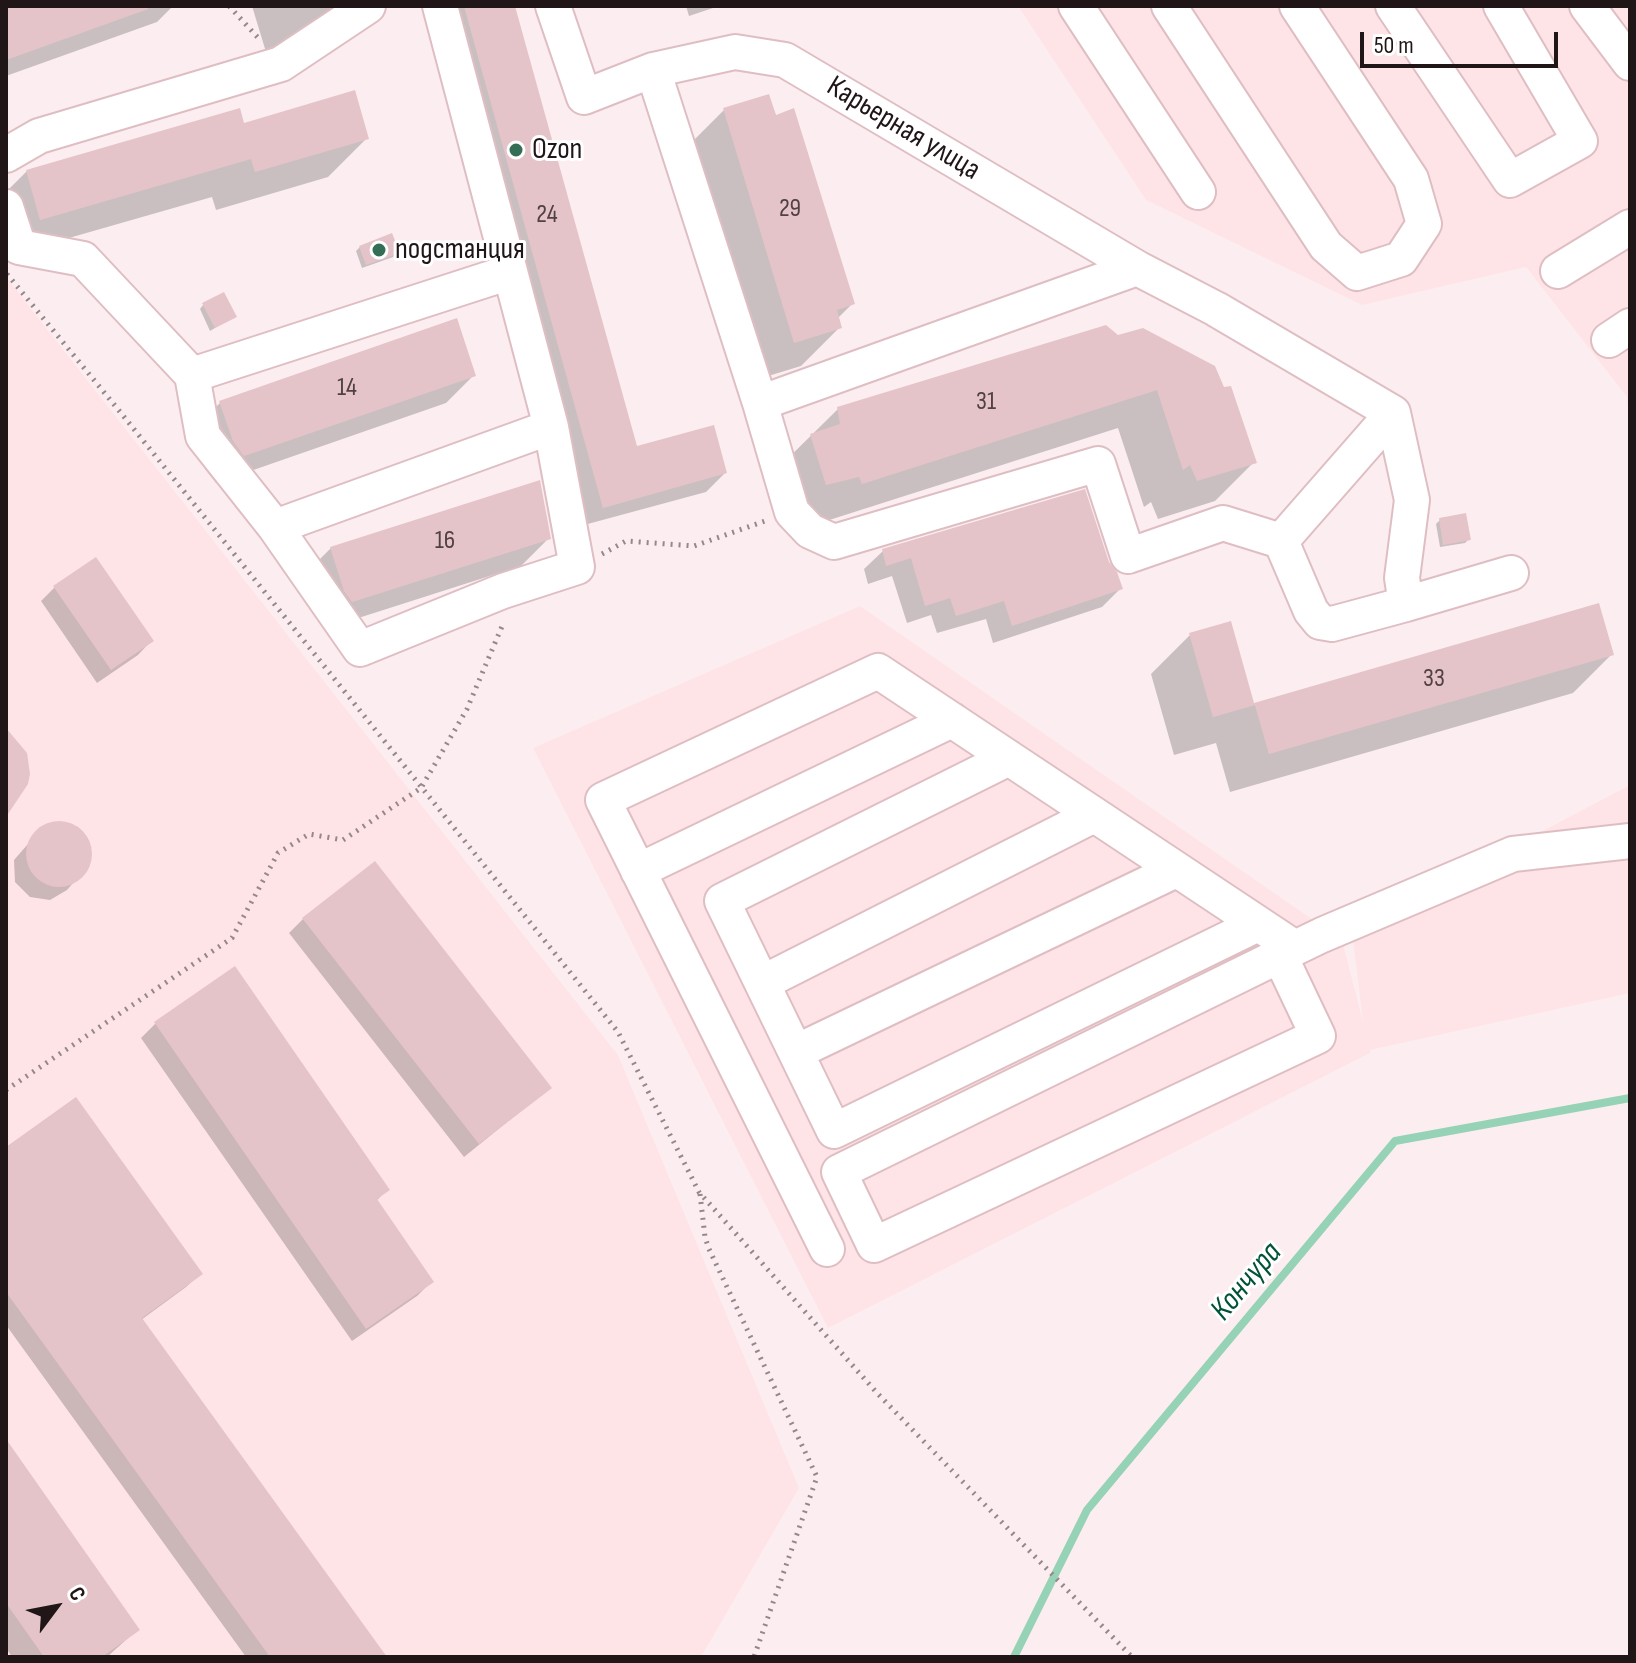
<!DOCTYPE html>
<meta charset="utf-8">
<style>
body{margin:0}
#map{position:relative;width:1636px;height:1663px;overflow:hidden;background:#fceef0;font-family:"Sofia Sans Condensed",sans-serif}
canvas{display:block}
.frame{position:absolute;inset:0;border:8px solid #201517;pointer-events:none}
.north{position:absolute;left:16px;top:1567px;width:80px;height:80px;-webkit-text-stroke:6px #fff;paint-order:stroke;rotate:58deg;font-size:22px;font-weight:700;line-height:32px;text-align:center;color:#201517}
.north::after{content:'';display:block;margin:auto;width:28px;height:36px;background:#201517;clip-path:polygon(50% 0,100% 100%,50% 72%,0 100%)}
.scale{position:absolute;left:1360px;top:32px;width:198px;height:36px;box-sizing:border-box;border:4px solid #201517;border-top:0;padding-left:10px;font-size:24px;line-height:28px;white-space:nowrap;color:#201517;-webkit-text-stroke:6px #fff;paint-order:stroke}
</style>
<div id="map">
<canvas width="1636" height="1663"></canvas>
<div class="frame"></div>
<div class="north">С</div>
<div class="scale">50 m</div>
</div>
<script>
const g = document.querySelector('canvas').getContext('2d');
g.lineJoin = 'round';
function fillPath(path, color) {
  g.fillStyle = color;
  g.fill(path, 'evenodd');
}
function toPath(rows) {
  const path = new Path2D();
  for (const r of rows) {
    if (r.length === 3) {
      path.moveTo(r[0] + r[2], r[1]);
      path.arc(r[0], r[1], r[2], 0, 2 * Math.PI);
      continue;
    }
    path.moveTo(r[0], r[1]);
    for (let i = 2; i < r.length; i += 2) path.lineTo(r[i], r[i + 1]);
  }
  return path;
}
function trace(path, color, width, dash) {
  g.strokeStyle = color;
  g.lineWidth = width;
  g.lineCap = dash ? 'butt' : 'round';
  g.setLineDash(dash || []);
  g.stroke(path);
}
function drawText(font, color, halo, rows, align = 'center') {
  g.font = font + ' "Sofia Sans Condensed",sans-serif';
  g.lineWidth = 6;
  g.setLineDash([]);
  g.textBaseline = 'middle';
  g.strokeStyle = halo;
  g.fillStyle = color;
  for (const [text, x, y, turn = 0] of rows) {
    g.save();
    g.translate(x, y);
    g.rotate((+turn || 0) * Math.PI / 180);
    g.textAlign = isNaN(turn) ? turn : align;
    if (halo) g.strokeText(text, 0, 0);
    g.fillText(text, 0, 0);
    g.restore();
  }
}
const built = toPath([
 [1018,6,1630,6,1630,434,1627,397,1526,267,1362,305,1146,200],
 [6,277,618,1055,799,1488,701,1657,6,1657],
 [860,606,1342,940,1363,1022,1352,931,1630,785,1630,993,1370,1050,1370,1053,828,1328,533,748]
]);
const shadow = toPath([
 [6,6,173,6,157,22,6,76],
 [252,6,335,6,319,22,281,47,266,52],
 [440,6,513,6,635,449,725,473,706,492,584,525],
 [686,6,719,6,689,16],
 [768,96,853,303,837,319,840,327,801,366,755,380,685,149,724,110],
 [242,125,367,138,328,177,216,210,212,197,6,256,6,192,27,171],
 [360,247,397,253,393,257,362,268,356,251],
 [203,305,235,316,210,331,200,309],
 [456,321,474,375,446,403,216,483,205,469,192,431,220,403],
 [1117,337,1254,462,1215,501,1158,519,1151,502,1144,507,1118,428,823,522,820,514,787,523,772,474,838,409],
 [1440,520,1469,539,1465,543,1440,547,1436,524],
 [549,538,521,566,324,629,317,619,303,576,331,548],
 [883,551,1107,563,1120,589,1102,607,993,643,986,619,937,633,931,615,907,623,892,576,868,584,864,569],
 [55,587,151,641,138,655,97,683,41,601],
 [1598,606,1612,654,1573,693,1230,792,1216,743,1174,755,1151,674,1190,635,1253,705],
 [52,824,72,826,80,831,90,848,87,867,67,890,50,900,30,897,15,882,14,860,42,828],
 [303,919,549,1088,464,1157,289,933],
 [234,969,387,1190,376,1201,431,1282,417,1296,352,1341,141,1038,155,1024],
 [6,1150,200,1274,186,1287,141,1320,378,1657,246,1657,6,1325],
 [6,1443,137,1630,107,1657,12,1657,6,1648]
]);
const stream = toPath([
 [1014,1657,1087,1510,1395,1141,1630,1098]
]);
const building = toPath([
 [6,6,147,6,148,9,6,60],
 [464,6,515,6,637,446,714,425,727,473,603,508],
 [355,90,369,139,255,172,251,159,40,220,26,170,240,108,244,123],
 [769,94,776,115,794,108,855,304,837,310,842,328,794,343,723,108],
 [392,233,400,253,366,265,359,246],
 [224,292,237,317,215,328,202,303],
 [457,318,476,376,244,456,233,441,219,401],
 [1106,325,1118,335,1143,328,1215,366,1224,387,1231,386,1257,463,1197,481,1190,465,1183,470,1157,390,862,484,859,477,826,485,810,434,840,424,837,407],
 [540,480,551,539,352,602,344,591,330,547],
 [1085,489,1109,562,1117,572,1123,589,1012,626,1004,601,956,616,950,598,925,606,911,558,886,566,882,549],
 [1466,513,1471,540,1443,545,1439,518],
 [96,557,154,641,111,670,53,586],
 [1599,603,1614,655,1269,754,1255,705,1213,717,1189,633,1231,621,1254,703],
 [6,728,27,753,30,774,28,784,6,817],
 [59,854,33],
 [375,861,552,1088,479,1144,302,918],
 [235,966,390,1190,377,1199,434,1282,366,1329,154,1022],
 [76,1097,203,1274,142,1318,387,1657,270,1657,6,1292,6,1147],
 [6,1439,140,1630,102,1657,44,1657,6,1603]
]);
const path = toPath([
 [229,6,261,41],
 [7,274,121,413,618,1032,699,1192,877,1393,1132,1657],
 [602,554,626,541,694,546,765,521],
 [6,1090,232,938,278,853,309,834,343,840,421,788,467,709,503,624],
 [700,1194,705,1237,709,1249,817,1477,754,1657]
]);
const minor = toPath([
 [553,6,584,97,653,70,760,403,1137,268,1216,309,1393,413,1412,500,1402,578,1406,604,1511,573],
 [1076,6,1198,192],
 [1169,6,1326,246,1357,273,1401,259,1424,224,1411,179,1297,6],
 [1393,6,1510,180,1580,141,1501,6],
 [1587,6,1630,63],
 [653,70,735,52,785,60,1137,268],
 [6,155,39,136,281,64,368,6],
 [6,207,19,247,83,259,192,375,203,436,275,527,360,649,503,591,577,567,551,427,440,6],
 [1558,271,1630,227],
 [1609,340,1630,326],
 [192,375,510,272],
 [760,403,792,512,810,531,834,542,1098,464,1128,556,1223,523,1281,541,1393,413],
 [275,527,551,427],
 [1281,541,1311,611,1320,622,1332,624,1406,604],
 [1009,758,722,901,834,1131,1258,924],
 [638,871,952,720],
 [1280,956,1318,1036,874,1245,839,1172,1295,948,1322,935,1513,854,1630,841],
 [762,983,1094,815],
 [796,1052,1176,870],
 [827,1249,603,800,878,671,1295,948]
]);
const markers = [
 [516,150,8,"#356e56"],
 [379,250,8,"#356e56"]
];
const numberNames = [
 ["29",790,209],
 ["24",547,215],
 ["14",347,388],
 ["31",986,402],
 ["16",445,541],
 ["33",1434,679]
];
const streetNames = [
 ["Карьерная улица",903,129,31]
];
const poiNames = [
 ["Ozon",532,150],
 ["подстанция",395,250]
];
const waterNames = [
 ["Кончура",1247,1282,-50]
];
fillPath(built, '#fee4e7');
fillPath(shadow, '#0003');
trace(stream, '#96d2b6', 8);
fillPath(building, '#e5c4c9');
trace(minor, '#dfbec3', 38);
trace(path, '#95888a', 5, [2, 6]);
trace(minor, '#fff', 34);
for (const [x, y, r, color] of markers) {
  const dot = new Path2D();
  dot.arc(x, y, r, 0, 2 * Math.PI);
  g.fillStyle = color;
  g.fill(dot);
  trace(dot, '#fff', 3);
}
drawText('26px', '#514144', null, numberNames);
drawText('30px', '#201517', '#fff', streetNames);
drawText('30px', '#201517', '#fff', poiNames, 'left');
drawText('italic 32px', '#005238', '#fff', waterNames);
</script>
